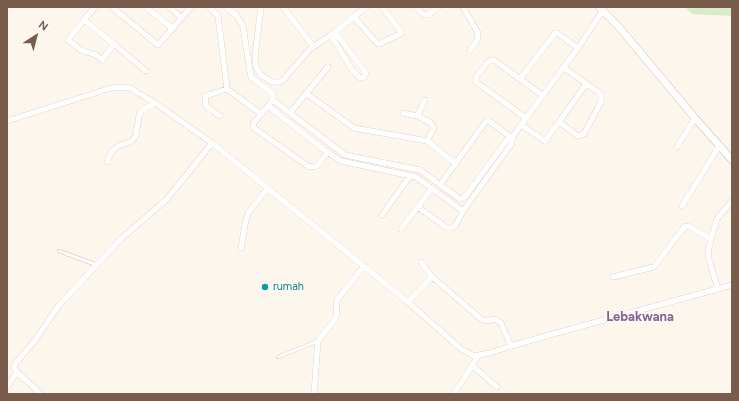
<!DOCTYPE html>
<style>
body{margin:0}
#map{position:relative;width:739px;height:401px;overflow:hidden;background:#fdf6ec;font-family:Figtree,sans-serif}
canvas{display:block}
.frame{position:absolute;inset:0;border:8px solid #7a5c4d;pointer-events:none}
.north{position:absolute;left:16px;top:16px;width:40px;height:40px;-webkit-text-stroke:3px #fffaf3;paint-order:stroke;rotate:36deg;font-size:11px;font-weight:700;line-height:16px;text-align:center;color:#7a5c4d}
.north::after{content:'';display:block;margin:auto;width:14px;height:18px;background:#7a5c4d;clip-path:polygon(50% 0,100% 100%,50% 72%,0 100%)}
</style>
<div id="map">
<canvas width="739" height="401"></canvas>
<div class="frame"></div>
<div class="north">N</div>
</div>
<script>
const g = document.querySelector('canvas').getContext('2d');
g.lineJoin = 'round';
function fillPath(path, color) {
  g.fillStyle = color;
  g.fill(path, 'evenodd');
}
function toPath(rows) {
  const path = new Path2D();
  for (const r of rows) {
    path.moveTo(r[0], r[1]);
    for (let i = 2; i < r.length; i += 2) path.lineTo(r[i], r[i + 1]);
  }
  return path;
}
function trace(path, color, width, dash) {
  g.strokeStyle = color;
  g.lineWidth = width;
  g.lineCap = dash ? 'butt' : 'round';
  g.setLineDash(dash || []);
  g.stroke(path);
}
function drawText(font, color, halo, rows, align = 'center') {
  g.font = font + ' Figtree,sans-serif';
  g.lineWidth = 3.5;
  g.setLineDash([]);
  g.textBaseline = 'middle';
  g.strokeStyle = halo;
  g.fillStyle = color;
  for (const [text, x, y, turn = 0] of rows) {
    g.save();
    g.translate(x, y);
    g.rotate((+turn || 0) * Math.PI / 180);
    g.textAlign = isNaN(turn) ? turn : align;
    if (halo) g.strokeText(text, 0, 0);
    g.fillText(text, 0, 0);
    g.restore();
  }
}
const green = toPath([
 [685,7,732,7,732,16,692,14]
]);
const service = toPath([
 [59,251,97,265],
 [278,357,318,341]
]);
const minor = toPath([
 [112,7,158,45,191,7],
 [146,7,173,29],
 [169,7,182,18],
 [209,7,218,16,227,89,261,114],
 [226,7,237,16,243,27,251,77,273,94,273,100,253,124,254,128,309,167,317,166,328,152],
 [261,7,255,56,256,67,261,75,272,82,280,82,283,80,310,49,331,35,366,7],
 [283,7,313,46],
 [416,7,422,13,425,15,428,15,438,7],
 [463,7,478,33,477,41,470,50],
 [354,17,377,43,379,44,402,33,382,7],
 [84,20,114,44,102,60,96,55,81,50,68,40,84,20,95,7],
 [331,35,352,70,360,78,364,77,366,73,335,32],
 [114,44,146,71],
 [520,79,542,95],
 [307,94,354,128,427,141,456,164],
 [273,100,345,155,420,170,460,199,465,197,507,140,512,138],
 [268,106,323,149,341,161,416,177,463,211,512,143,512,138,521,125,578,48,603,10],
 [290,113,328,67],
 [403,113,417,116,430,122,434,128,427,141],
 [220,116,206,106,205,96,227,89],
 [417,116,425,100],
 [526,118,476,82,476,77,488,62,491,60,494,60,520,79,555,33,557,33,578,48],
 [7,121,111,88,118,87,130,88,155,103,212,143,408,302,461,349,474,356,490,353,511,346,553,334,732,285],
 [559,122,586,84],
 [521,125,545,141,559,122,578,136,584,134,601,102,601,94,563,67],
 [677,147,695,118],
 [107,162,112,151,118,146,132,141,136,135,139,116,141,111,155,103],
 [440,185,486,121,489,121,512,138],
 [682,206,720,145],
 [418,207,447,228,451,228,455,226,463,211],
 [382,215,410,176],
 [401,229,432,188],
 [241,248,246,219,249,212,267,189],
 [421,262,432,277,480,318,485,321,495,319,501,323,511,346],
 [613,277,654,267,685,226,690,227,711,239],
 [718,289,709,260,708,251,711,239,717,219,732,201],
 [408,302,432,277],
 [473,366,497,387],
 [7,387,17,372],
 [41,394,17,372,14,368,15,364,36,339,59,305,73,290,122,238,167,199,212,143],
 [314,394,318,341,336,318,337,300,364,266],
 [454,394,478,356]
]);
const tertiary = toPath([
 [599,7,618,26,695,118,732,160]
]);
const markers = [
 [265,287,4,"#0f9aa8"]
];
const cultureNames = [
 ["rumah",273,287]
];
const quarterNames = [
 ["Lebakwana",640,317]
];
fillPath(green, '#d8ecc9');
trace(service, '#d1beb0', 4);
trace(minor, '#d1beb0', 6);
trace(tertiary, '#d1beb0', 8);
trace(service, '#fff', 3);
trace(minor, '#fff', 5.5);
trace(tertiary, '#fff', 7);
for (const [x, y, r, color] of markers) {
  const dot = new Path2D();
  dot.arc(x, y, r, 0, 2 * Math.PI);
  g.fillStyle = color;
  g.fill(dot);
  trace(dot, '#fffaf3', 1.5);
}
drawText('11px', '#0d838f', '#fffaf3', cultureNames, 'left');
drawText('bold 13px', '#846695', '#fffaf3', quarterNames);
</script>
